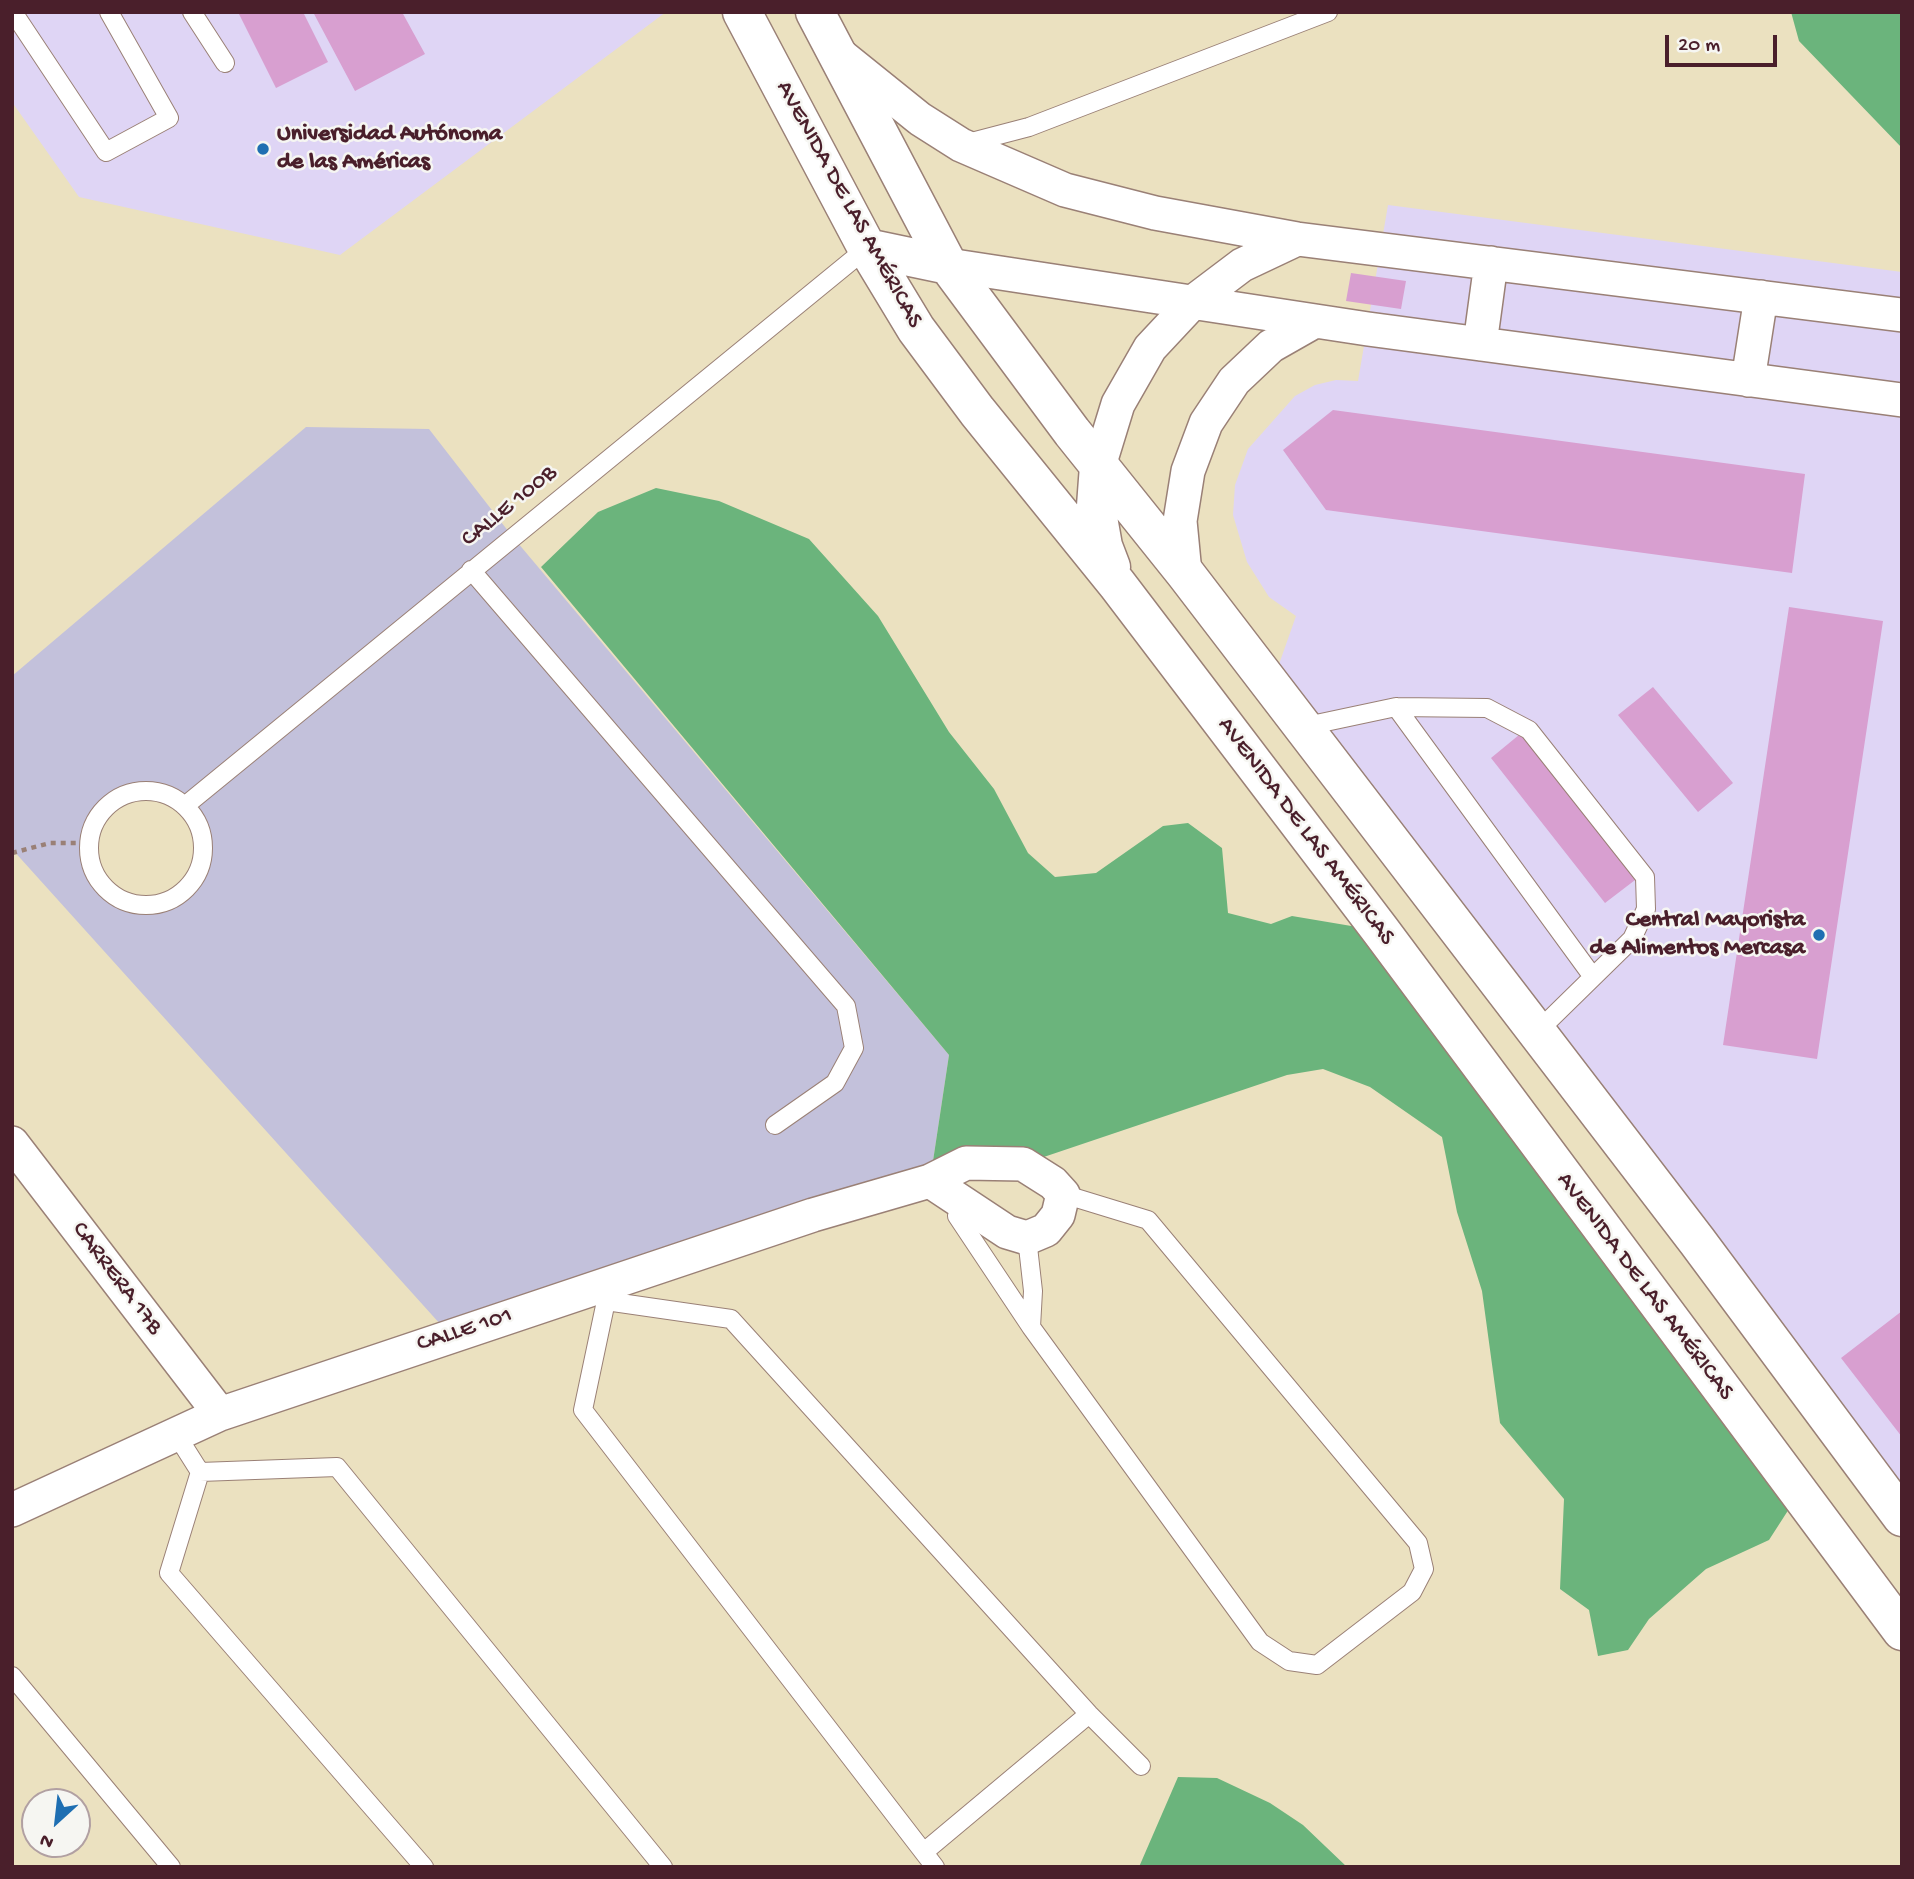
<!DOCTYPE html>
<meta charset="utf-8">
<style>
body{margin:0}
#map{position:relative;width:1914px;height:1879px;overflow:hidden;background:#ebe1c0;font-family:"Gochi Hand",sans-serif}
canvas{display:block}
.frame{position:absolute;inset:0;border:14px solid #4a1f2b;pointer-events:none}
.north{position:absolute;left:21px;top:1788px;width:70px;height:70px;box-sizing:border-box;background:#f6f6f2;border:2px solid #b1a0a2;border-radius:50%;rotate:207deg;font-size:19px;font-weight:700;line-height:28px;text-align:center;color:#4a1f2b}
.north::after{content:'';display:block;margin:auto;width:24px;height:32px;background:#1f6fb2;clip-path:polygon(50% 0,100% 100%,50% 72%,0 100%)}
.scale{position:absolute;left:1665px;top:35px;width:112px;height:32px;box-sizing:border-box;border:4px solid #4a1f2b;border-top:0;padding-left:9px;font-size:21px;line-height:24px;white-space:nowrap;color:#4a1f2b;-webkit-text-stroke:5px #f6f6f2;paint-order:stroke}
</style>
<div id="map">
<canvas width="1914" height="1879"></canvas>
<div class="frame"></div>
<div class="north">N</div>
<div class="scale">20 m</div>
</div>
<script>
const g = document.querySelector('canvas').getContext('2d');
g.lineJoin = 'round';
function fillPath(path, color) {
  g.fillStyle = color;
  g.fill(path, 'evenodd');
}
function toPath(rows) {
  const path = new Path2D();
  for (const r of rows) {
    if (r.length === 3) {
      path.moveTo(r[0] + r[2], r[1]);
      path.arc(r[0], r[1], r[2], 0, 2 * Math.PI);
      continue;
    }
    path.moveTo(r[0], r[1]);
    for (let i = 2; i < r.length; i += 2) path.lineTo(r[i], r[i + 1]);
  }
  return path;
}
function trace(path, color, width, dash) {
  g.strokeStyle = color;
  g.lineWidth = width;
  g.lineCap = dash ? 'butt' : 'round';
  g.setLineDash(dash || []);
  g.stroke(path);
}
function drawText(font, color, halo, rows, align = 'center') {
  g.font = font + ' "Gochi Hand",sans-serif';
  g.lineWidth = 5;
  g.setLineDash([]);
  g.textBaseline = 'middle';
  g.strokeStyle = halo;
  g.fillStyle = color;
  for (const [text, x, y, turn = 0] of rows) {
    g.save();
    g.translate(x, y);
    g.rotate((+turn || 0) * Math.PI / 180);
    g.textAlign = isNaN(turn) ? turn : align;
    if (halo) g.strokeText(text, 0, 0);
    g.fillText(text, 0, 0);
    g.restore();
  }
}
const built = toPath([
 [12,12,666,12,340,255,79,197,12,102],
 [1388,205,1902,272,1902,1517,1271,687,1296,616,1269,597,1247,562,1233,515,1235,485,1248,449,1295,396,1315,385,1336,380,1358,381]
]);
const industrial = toPath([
 [306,427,429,429,512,536,949,1055,930,1181,450,1335,12,849,12,676],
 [137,790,163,792,185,805,200,827,204,854,195,878,177,897,151,906,125,902,103,887,91,866,87,843,95,818,113,800]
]);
const forest = toPath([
 [1791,12,1902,12,1902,148,1799,41],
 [656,488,719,501,809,539,878,616,949,732,994,789,1028,853,1055,877,1096,873,1163,826,1188,823,1222,848,1228,913,1271,924,1292,916,1381,931,1798,1495,1769,1540,1706,1569,1649,1619,1628,1650,1598,1656,1589,1610,1560,1589,1564,1499,1500,1423,1482,1291,1457,1212,1442,1137,1370,1087,1323,1069,1287,1075,1023,1164,930,1181,949,1055,541,567,598,512],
 [1178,1777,1217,1778,1270,1803,1303,1825,1347,1867,1139,1867]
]);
const building = toPath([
 [238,12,303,12,328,62,276,88],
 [313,12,402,12,425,54,355,91],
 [1351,273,1406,281,1401,309,1346,301],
 [1333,410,1805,474,1792,573,1326,510,1283,450],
 [1789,607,1883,621,1817,1059,1723,1045],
 [1653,687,1733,783,1698,812,1618,715],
 [1525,730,1639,877,1605,903,1491,758],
 [1902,1311,1902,1437,1841,1358]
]);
const path = toPath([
 [12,853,50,843,87,843]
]);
const lane = toPath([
 [13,12,106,152,169,118,109,12],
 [192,12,225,63],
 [964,144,1029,127,1328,12],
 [471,570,846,1006,854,1048,835,1083,775,1125],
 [1396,707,1593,977],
 [1302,727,1396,707,1487,708,1529,730,1645,877,1646,909,1632,939,1537,1032],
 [146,848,57],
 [186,805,867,248],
 [957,1216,1031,1327,1260,1642,1289,1661,1317,1665,1412,1592,1424,1569,1418,1543,1148,1220,1063,1194],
 [1027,1238,1033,1291,1031,1327],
 [600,1291,606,1301,583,1410,935,1867],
 [606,1301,731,1319,1089,1714,1141,1766],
 [176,1434,200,1472,337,1467,663,1867],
 [200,1472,169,1573,424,1867],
 [12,1676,171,1867],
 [924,1852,1089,1714]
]);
const street = toPath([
 [838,53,920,119,961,145,1065,190,1155,213,1297,239,1902,315],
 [948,265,1368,329,1902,400],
 [1480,344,1491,263],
 [1748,380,1761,297],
 [1099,466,1118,404,1150,348,1193,302,1242,265,1297,239],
 [1185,573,1180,521,1188,471,1206,423,1234,381,1271,346,1315,321],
 [12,1143,220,1414],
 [12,1510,220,1414,813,1215,930,1181,966,1163,1023,1164,1053,1183,1063,1194,1058,1215,1046,1230,1027,1238,1007,1232,930,1181]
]);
const highway = toPath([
 [742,12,867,248,916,329,977,411,1117,584,1381,931,1902,1631],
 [815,12,948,265,1072,432,1185,573,1697,1241,1902,1517],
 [867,248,948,265],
 [1099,466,1096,506,1103,546,1111,567]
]);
const markers = [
 [263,149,7,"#1f6fb2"],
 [1819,935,7,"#1f6fb2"]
];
const poiNames = [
 ["Universidad Autónoma",277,135],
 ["de las Américas",277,163],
 ["Central Mayorista",1805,921,"right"],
 ["de Alimentos Mercasa",1805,949,"right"]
];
const streetNames = [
 ["AVENIDA DE LAS AMÉRICAS",848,205,61],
 ["CALLE 100B",510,507,-39],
 ["AVENIDA DE LAS AMÉRICAS",1305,832,53],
 ["CARRERA 17B",116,1279,53],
 ["AVENIDA DE LAS AMÉRICAS",1644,1287,53],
 ["CALLE 101",465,1331,-18]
];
fillPath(built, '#dfd5f5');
fillPath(industrial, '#c3c1db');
fillPath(forest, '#6bb47c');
fillPath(building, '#d89fd0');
trace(lane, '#9a8076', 20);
trace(street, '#9a8076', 36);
trace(highway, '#9a8076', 41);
trace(path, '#9a8076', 4.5, [5, 5]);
trace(lane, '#fff', 18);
trace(street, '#fff', 33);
trace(highway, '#fff', 38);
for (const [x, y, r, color] of markers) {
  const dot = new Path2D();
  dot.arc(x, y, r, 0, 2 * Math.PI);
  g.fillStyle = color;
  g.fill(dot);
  trace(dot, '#f6f6f2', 2.5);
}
drawText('bold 24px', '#4a1f2b', '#f6f6f2', poiNames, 'left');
drawText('24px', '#4a1f2b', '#f6f6f2', streetNames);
</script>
